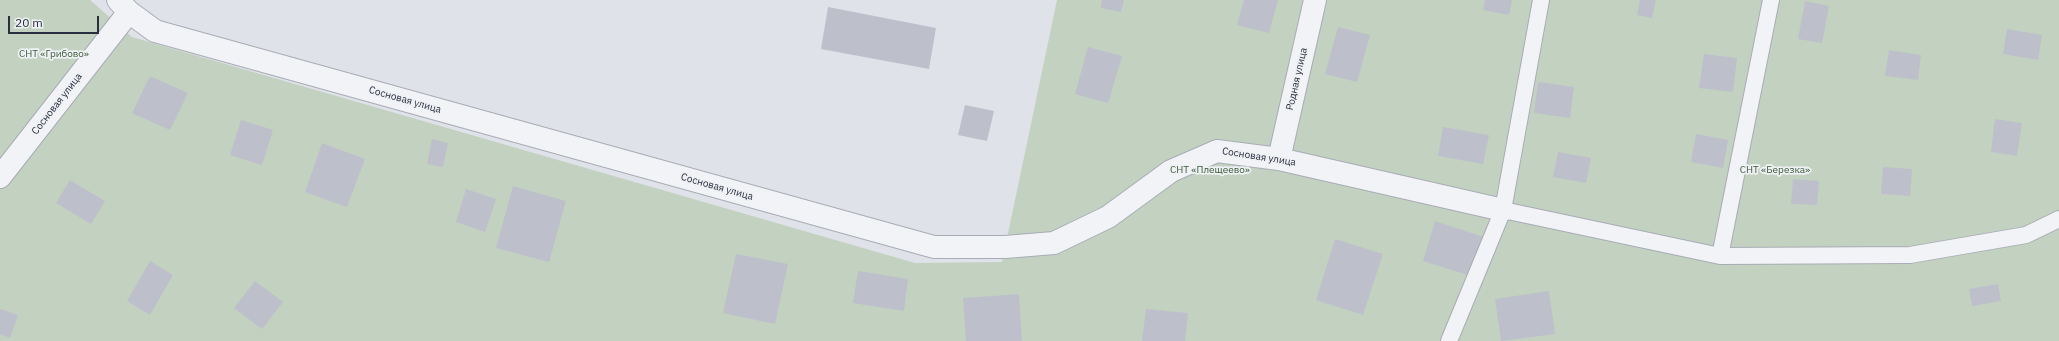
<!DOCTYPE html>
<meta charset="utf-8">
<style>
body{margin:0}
#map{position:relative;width:2059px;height:341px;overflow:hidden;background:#dfe2e8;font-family:"IBM Plex Sans",sans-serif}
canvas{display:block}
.scale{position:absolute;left:8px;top:16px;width:91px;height:18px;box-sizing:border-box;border:2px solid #292e3e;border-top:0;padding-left:5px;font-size:12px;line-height:14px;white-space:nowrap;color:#292e3e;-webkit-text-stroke:3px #eff1f5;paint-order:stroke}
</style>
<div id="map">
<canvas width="2059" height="341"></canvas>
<div class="scale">20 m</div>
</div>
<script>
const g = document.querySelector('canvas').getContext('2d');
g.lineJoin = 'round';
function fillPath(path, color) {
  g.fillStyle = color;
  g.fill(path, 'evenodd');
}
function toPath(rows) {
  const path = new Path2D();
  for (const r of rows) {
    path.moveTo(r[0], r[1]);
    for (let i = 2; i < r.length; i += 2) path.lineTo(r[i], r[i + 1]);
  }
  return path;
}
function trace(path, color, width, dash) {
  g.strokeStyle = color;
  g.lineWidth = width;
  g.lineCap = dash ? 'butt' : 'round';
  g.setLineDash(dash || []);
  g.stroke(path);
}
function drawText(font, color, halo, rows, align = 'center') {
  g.font = font + ' "IBM Plex Sans",sans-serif';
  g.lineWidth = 3.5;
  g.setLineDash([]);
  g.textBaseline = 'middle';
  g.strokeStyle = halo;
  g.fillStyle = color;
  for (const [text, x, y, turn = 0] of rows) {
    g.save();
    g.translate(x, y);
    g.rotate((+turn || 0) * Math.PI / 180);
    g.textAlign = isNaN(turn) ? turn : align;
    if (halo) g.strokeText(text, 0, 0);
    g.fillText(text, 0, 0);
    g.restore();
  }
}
const green = toPath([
 [0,0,90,0,132,37,915,263,1002,262,1057,0,2059,0,2059,341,0,341]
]);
const building = toPath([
 [1102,0,1124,0,1121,12,1101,8],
 [1244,0,1278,0,1269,33,1237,25],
 [1485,0,1512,0,1509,15,1483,10],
 [1640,0,1656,0,1652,18,1637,15],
 [1805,1,1829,6,1822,43,1798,39],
 [828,7,936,28,929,69,821,49],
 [1338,27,1370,35,1357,82,1325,74],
 [2007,29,2042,35,2038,60,2003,54],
 [1088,47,1122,56,1108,103,1075,94],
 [1889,50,1921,55,1918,80,1885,76],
 [1704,54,1737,58,1733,92,1699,88],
 [150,76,188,93,170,130,132,113],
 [1538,82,1574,87,1570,118,1534,113],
 [965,105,994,111,987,141,958,135],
 [1995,119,2022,123,2017,156,1991,152],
 [241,120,273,130,262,165,230,155],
 [1443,127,1489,135,1483,164,1438,156],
 [1696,134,1728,140,1723,168,1691,162],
 [432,139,448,143,443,167,427,164],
 [322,143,365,159,347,207,305,192],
 [1558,152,1591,158,1586,183,1553,177],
 [1883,167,1912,169,1910,196,1881,194],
 [1793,179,1819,181,1817,205,1791,204],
 [70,180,105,201,91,224,56,203],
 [513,186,566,201,549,262,496,248],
 [466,189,496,199,485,232,456,222],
 [1435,221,1484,237,1471,276,1423,261],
 [1335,239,1383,254,1363,315,1316,300],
 [736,254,788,264,775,324,723,313],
 [150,261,173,275,150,315,127,301],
 [858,271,908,279,904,311,853,303],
 [255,281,283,302,262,329,234,308],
 [1998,284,2001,301,1972,306,1969,289],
 [1549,291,1555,334,1501,341,1495,299],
 [1019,294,1022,341,966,341,963,298],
 [0,309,18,315,10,338,0,334],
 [1146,309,1188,313,1185,341,1142,341]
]);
const lane = toPath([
 [1503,210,1720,256,1910,255,2026,235,2059,219],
 [1720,256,1771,0],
 [1449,341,1503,210,1541,0]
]);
const street = toPath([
 [118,0,129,12,155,31,934,247,1005,247,1054,243,1108,217,1171,171,1217,151,1279,159,1503,210],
 [1279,159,1315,0],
 [0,177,129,12]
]);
const parkNames = [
 ["СНТ «Грибово»",54,54],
 ["СНТ «Плещеево»",1210,170],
 ["СНТ «Березка»",1775,170]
];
const streetNames = [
 ["Родная улица",1297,79,-77],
 ["Сосновая улица",405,100,16],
 ["Сосновая улица",57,104,-52],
 ["Сосновая улица",1259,157,9],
 ["Сосновая улица",717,187,16]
];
fillPath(green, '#c3d1c1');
fillPath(building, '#bdc0ca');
trace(lane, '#a8acb5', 18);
trace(street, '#a8acb5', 24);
trace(lane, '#f2f3f6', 16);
trace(street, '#f2f3f6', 22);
drawText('10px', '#395937', '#eff1f5', parkNames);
drawText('10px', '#292e3e', '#eff1f5', streetNames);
</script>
